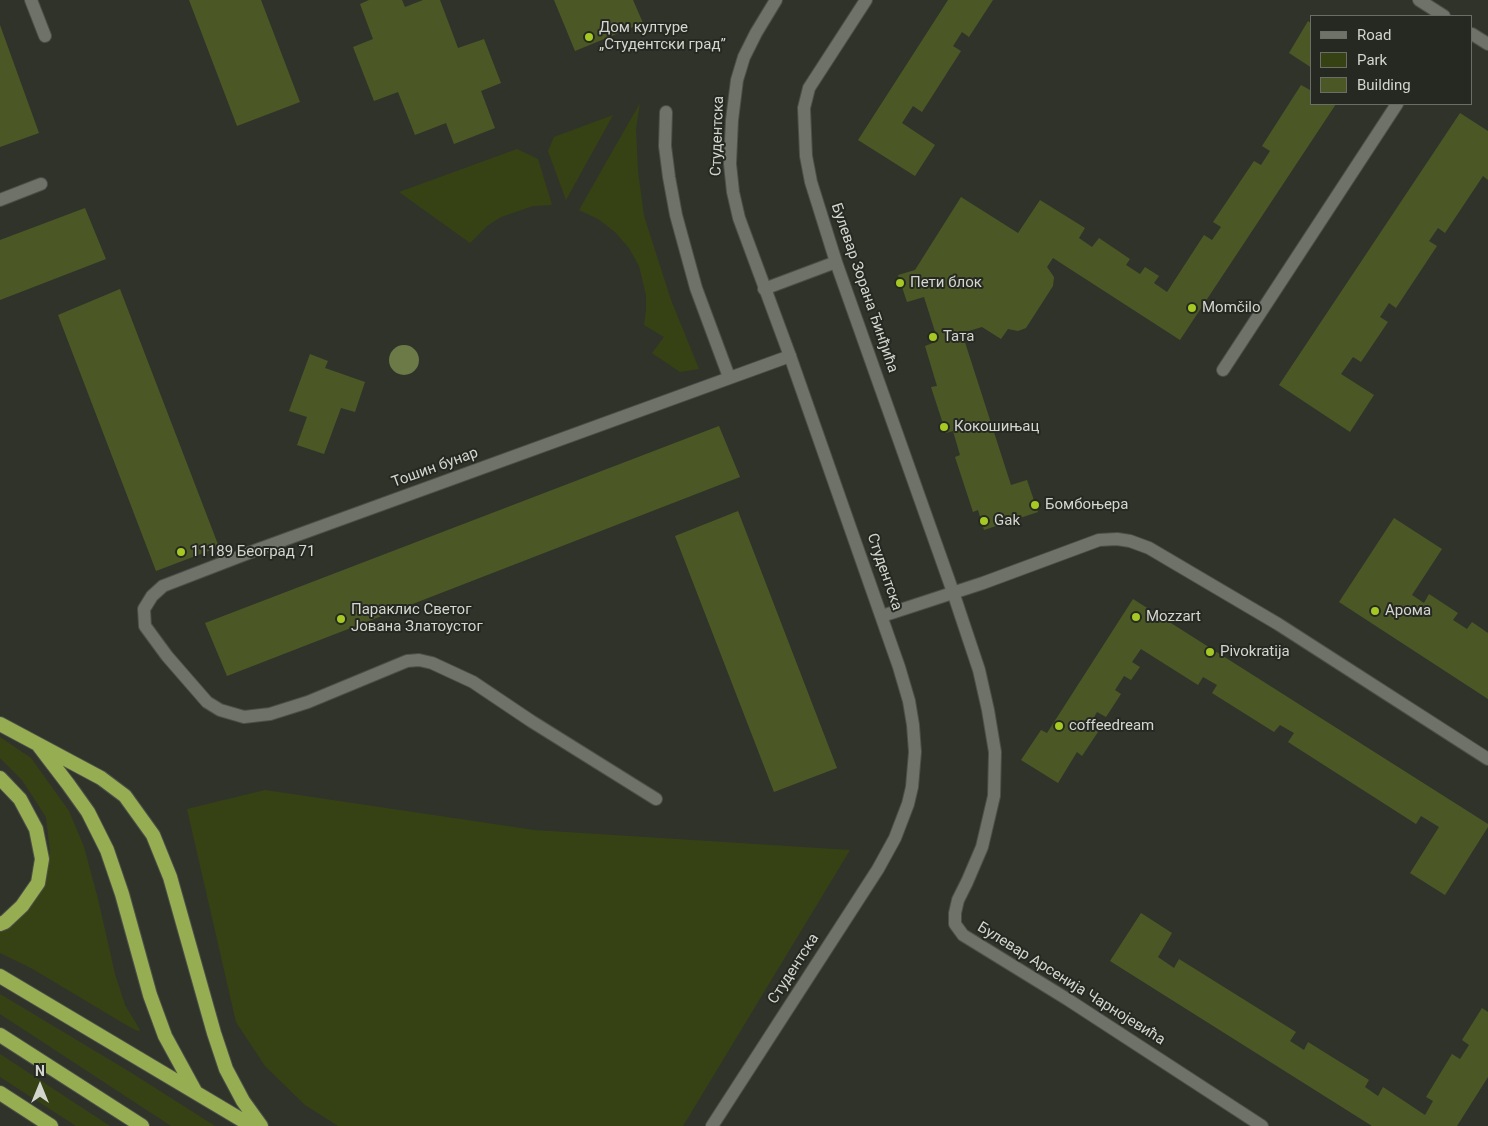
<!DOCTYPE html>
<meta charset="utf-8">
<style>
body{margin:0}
#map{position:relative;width:1488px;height:1126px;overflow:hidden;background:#30332a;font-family:Roboto,sans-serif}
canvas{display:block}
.legend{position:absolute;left:1310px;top:15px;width:162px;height:90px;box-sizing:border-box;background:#262921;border:1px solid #6b6e67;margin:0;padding:6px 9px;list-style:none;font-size:15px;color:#d3d5cf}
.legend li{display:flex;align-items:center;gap:10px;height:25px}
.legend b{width:25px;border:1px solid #6b6e67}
.north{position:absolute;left:15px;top:1061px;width:50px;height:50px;-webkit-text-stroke:4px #262921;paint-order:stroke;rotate:0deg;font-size:14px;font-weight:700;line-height:20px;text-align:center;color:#d3d5cf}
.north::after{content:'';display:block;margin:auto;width:18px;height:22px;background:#d3d5cf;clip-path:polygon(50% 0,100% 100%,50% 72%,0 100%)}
</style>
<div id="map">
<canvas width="1488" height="1126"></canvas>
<ul class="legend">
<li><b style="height:6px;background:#6f7268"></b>Road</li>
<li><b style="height:14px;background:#374214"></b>Park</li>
<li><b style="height:14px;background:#4b5826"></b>Building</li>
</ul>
<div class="north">N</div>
</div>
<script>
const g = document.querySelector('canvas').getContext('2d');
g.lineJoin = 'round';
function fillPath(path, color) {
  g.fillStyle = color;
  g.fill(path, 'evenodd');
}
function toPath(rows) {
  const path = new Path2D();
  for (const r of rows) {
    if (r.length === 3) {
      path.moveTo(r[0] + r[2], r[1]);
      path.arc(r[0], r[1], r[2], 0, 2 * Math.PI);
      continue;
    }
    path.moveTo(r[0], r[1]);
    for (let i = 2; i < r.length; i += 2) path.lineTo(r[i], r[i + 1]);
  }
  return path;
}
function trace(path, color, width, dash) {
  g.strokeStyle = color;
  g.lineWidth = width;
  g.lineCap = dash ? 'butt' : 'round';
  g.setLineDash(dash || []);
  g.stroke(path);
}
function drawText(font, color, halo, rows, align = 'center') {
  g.font = font + ' Roboto,sans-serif';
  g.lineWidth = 4;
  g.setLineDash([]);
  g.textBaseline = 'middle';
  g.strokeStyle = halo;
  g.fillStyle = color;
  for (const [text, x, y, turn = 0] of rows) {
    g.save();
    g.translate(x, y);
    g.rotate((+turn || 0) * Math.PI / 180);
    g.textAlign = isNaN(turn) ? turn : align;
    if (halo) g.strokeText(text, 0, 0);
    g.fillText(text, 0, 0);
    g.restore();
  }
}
const green = toPath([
 [640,103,636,129,638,171,644,216,671,300,699,369,680,372,652,353,664,337,644,325,646,310,646,295,639,266,629,248,615,232,598,219,579,210],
 [613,115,566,200,548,151,554,137],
 [517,149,538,159,552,205,533,206,501,217,487,226,470,243,399,192],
 [0,737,31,758,69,811,84,847,98,899,115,974,125,1005,140,1030,138,1031,128,1026,31,968,0,953,0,927,41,884,50,851,46,817,22,780,0,758],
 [265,790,534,830,850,850,683,1126,338,1126,305,1105,265,1066,236,1022,187,809],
 [0,994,130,1072,215,1126,171,1126,0,1014],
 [0,1054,110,1126,76,1126,0,1077]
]);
const water = toPath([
 [404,360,15]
]);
const building = toPath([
 [189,0,261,0,300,102,237,126],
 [369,0,402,0,405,7,423,0,440,0,458,48,484,39,501,83,481,91,495,128,454,144,446,123,415,135,398,92,374,101,353,47,373,39,360,4],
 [554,0,633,0,643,23,575,51],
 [948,0,993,0,969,37,962,32,953,46,961,51,922,112,913,106,902,123,935,145,915,176,858,140],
 [1308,21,1312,24,1312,68,1289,53],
 [0,25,39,133,0,147],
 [1301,85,1310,90,1312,87,1312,104,1336,104,1180,340,1053,258,1047,267,1054,277,1053,286,1026,328,1018,331,1008,329,1001,339,982,327,962,333,1011,485,1027,480,1038,512,984,530,978,510,973,512,955,457,960,455,953,431,946,433,931,387,937,386,925,346,938,341,924,297,907,302,898,275,915,270,961,197,1018,233,1040,200,1085,228,1079,238,1092,247,1099,238,1130,259,1126,265,1140,274,1145,267,1159,276,1154,283,1167,292,1204,235,1212,240,1221,227,1213,222,1254,161,1261,165,1270,151,1262,146],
 [1460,113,1488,131,1488,180,1483,176,1445,233,1438,228,1429,241,1437,246,1396,308,1389,303,1380,317,1388,322,1361,362,1353,357,1341,374,1374,395,1350,432,1279,385],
 [85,208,106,259,0,300,0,240],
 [120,289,219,547,156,571,58,315],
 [310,354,328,361,325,368,365,382,355,412,341,408,324,454,297,445,307,417,289,411],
 [719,426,740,477,227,676,205,623],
 [738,511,837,768,774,792,675,536],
 [1394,518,1442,549,1412,595,1424,603,1429,594,1458,613,1453,620,1467,629,1472,622,1488,633,1488,699,1339,602],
 [1133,599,1488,824,1488,827,1445,895,1410,873,1439,827,1421,816,1416,824,1288,742,1294,733,1280,725,1274,732,1212,693,1217,685,1203,677,1198,685,1141,649,1132,662,1140,667,1131,680,1124,676,1115,690,1121,694,1106,717,1097,712,1089,726,1098,732,1082,756,1077,752,1058,783,1021,760,1041,730,1047,733],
 [1141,913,1172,933,1158,957,1174,968,1179,959,1296,1032,1290,1041,1304,1050,1308,1042,1369,1080,1365,1087,1378,1096,1383,1087,1425,1115,1433,1101,1426,1097,1452,1054,1460,1059,1469,1045,1462,1040,1482,1008,1488,1012,1488,1077,1457,1126,1372,1126,1110,961]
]);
const service = toPath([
 [31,0,45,36],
 [866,0,809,88,804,108,806,156,811,182,836,262,953,592,979,670,988,710,995,752,994,796,982,847,967,882,958,900,955,913,955,924,963,935,1067,999,1262,1126],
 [666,112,665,146,669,177,676,215,696,288,729,377],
 [0,200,41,184],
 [764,289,836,262],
 [1223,370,1397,104],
 [656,799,531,721,473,682,432,663,419,660,407,661,308,702,270,714,244,717,220,710,207,702,167,656,145,626,144,609,152,596,163,586,259,549,790,356]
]);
const minor = toPath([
 [882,616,983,583,1099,540,1117,539,1130,541,1149,548,1278,624,1488,759],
 [712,1126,878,869,895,838,908,804,912,787,915,752,913,725,909,701,899,667,790,356,739,218,733,192,730,164,732,120,737,80,744,57,756,33,776,0]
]);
const tertiary = toPath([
 [1419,0,1444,16],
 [1472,34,1488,44]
]);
const trunk = toPath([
 [0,724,101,778,125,796,153,835,170,877,214,1033,226,1069,243,1101,261,1126],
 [39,746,68,784,88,812,107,850,122,894,150,995,165,1036,195,1091],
 [0,778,20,799,36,829,42,859,38,883,22,906,5,922,0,924],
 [0,976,252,1126],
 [0,1035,142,1126],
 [0,1093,51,1126]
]);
const markers = [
 [589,37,5,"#a5c823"],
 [900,283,5,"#a5c823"],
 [1192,308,5,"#a5c823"],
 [933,337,5,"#a5c823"],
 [944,427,5,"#a5c823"],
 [1035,505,5,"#a5c823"],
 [984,521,5,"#a5c823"],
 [181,552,5,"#a5c823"],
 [1375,611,5,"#a5c823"],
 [1136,617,5,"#a5c823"],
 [341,619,5,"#a5c823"],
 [1210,652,5,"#a5c823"],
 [1059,726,5,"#a5c823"]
];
const poiNames = [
 ["Дом културе",599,28],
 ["„Студентски град”",599,45],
 ["Пети блок",910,283],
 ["Momčilo",1202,308],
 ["Тата",943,337],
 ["Кокошињац",954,427],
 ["Бомбоњера",1045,505],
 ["Gak",994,521],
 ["11189 Београд 71",191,552],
 ["Параклис Светог",351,610],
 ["Јована Златоустог",351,627],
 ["Арома",1385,611],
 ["Mozzart",1146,617],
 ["Pivokratija",1220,652],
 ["coffeedream",1069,726]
];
const streetNames = [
 ["Студентска",718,136,-88],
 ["Булевар Зорана Ђинђића",864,288,71],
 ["Тошин бунар",435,468,-20],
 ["Студентска",884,572,71],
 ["Студентска",794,969,-57],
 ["Булевар Арсенија Чарнојевића",1071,984,32]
];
fillPath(green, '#374214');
fillPath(water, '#6c7a47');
fillPath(building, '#4b5826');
trace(service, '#4c4f48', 14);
trace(minor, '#4c4f48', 14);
trace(tertiary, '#4c4f48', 14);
trace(trunk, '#4c4f48', 16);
trace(service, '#6f7268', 12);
trace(minor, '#6f7268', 12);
trace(tertiary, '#6f7268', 12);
trace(trunk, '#96ad51', 14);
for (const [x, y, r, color] of markers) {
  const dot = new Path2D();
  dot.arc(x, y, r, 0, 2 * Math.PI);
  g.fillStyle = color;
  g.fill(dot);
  trace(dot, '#262921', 2);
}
drawText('15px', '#d3d5cf', '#262921', poiNames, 'left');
drawText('15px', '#d3d5cf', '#262921', streetNames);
</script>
